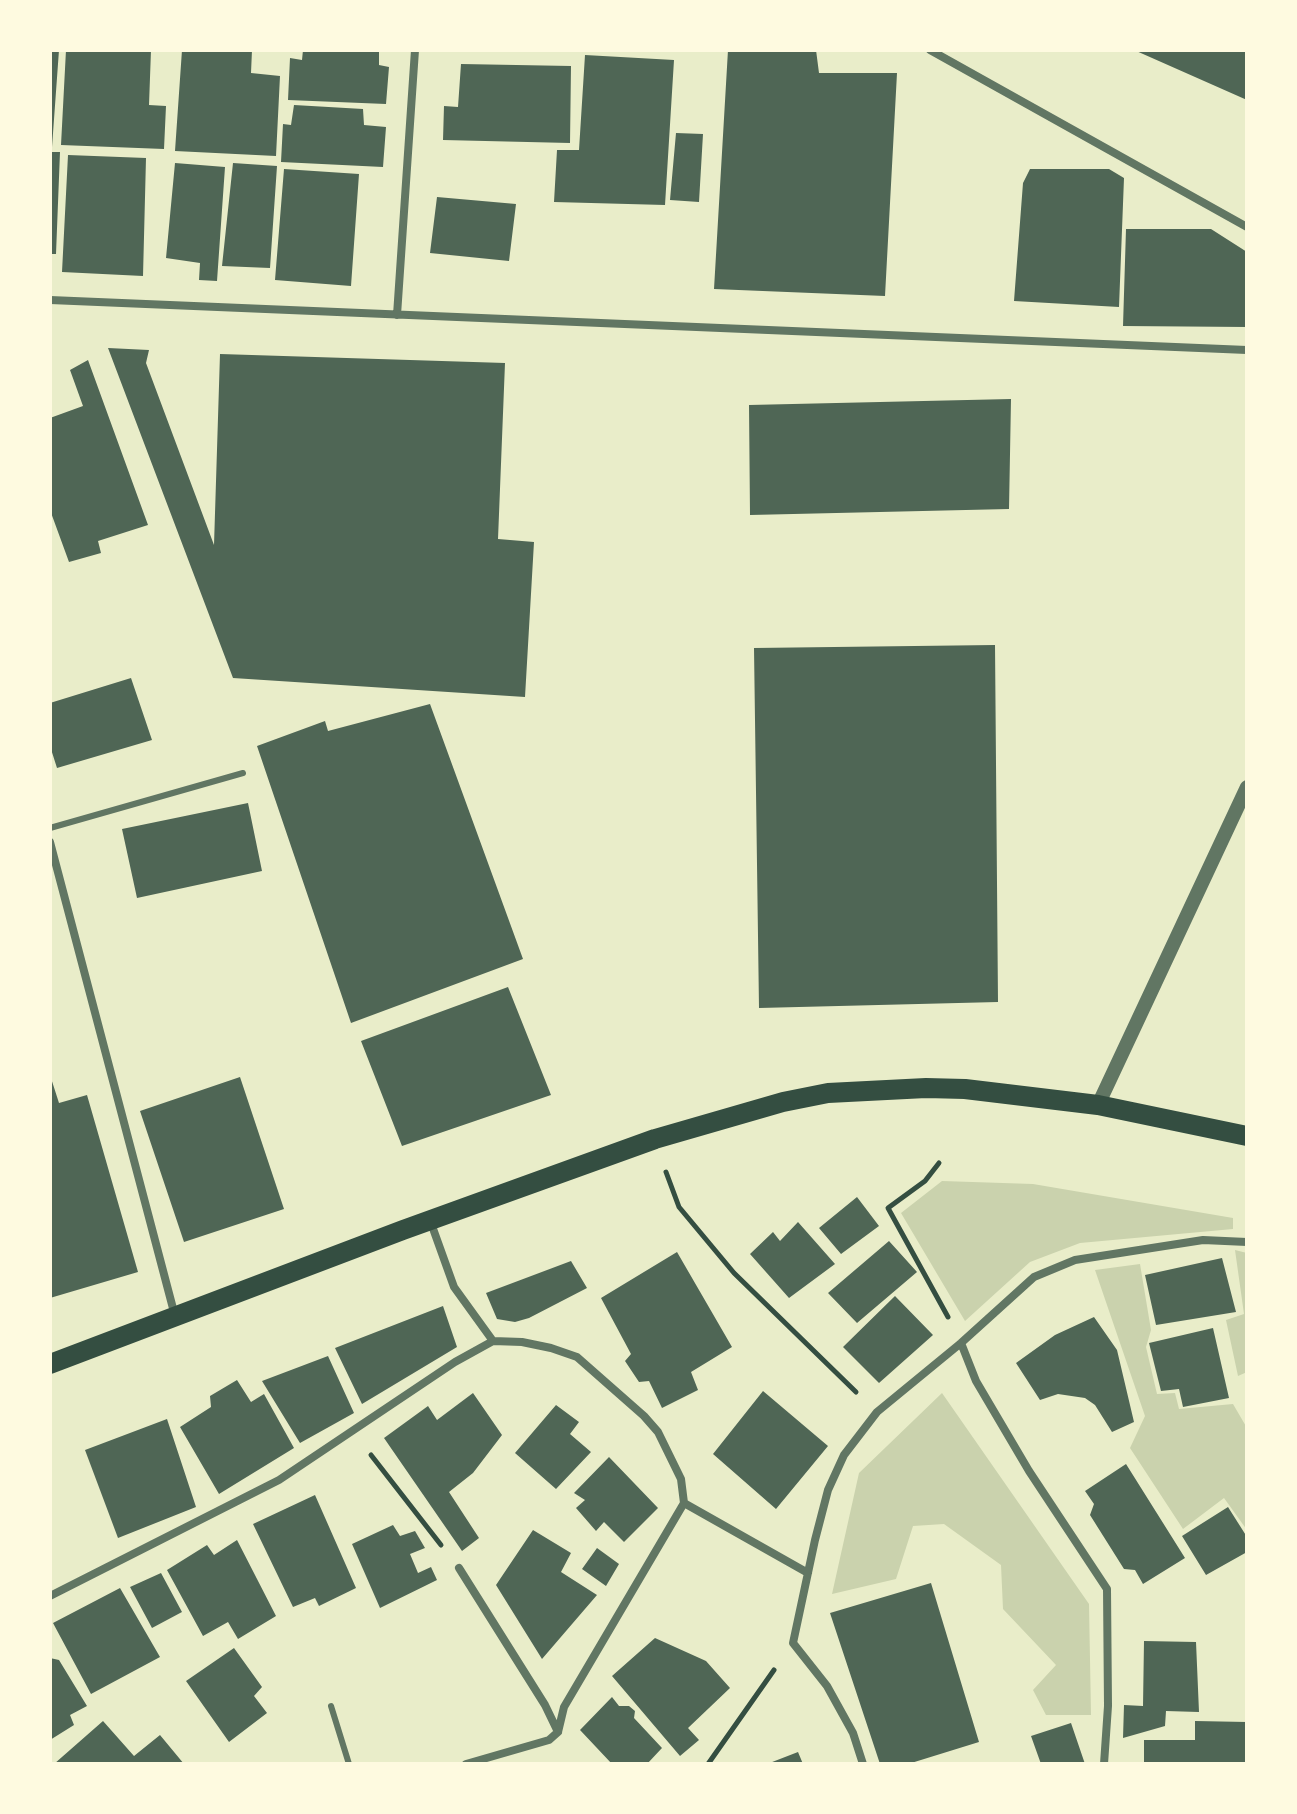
<!DOCTYPE html>
<style>
body{margin:0}
#map{position:relative;width:1297px;height:1814px;overflow:hidden;background:#e9edc9;font-family:"DejaVu Sans",sans-serif}
canvas{display:block}
.frame{position:absolute;inset:0;border:52px solid #fefae0;pointer-events:none}
</style>
<div id="map">
<canvas width="1297" height="1814"></canvas>
<div class="frame"></div>
</div>
<script>
const g = document.querySelector('canvas').getContext('2d');
g.lineJoin = 'round';
function fillPath(path, color) {
  g.fillStyle = color;
  g.fill(path, 'evenodd');
}
function toPath(rows) {
  const path = new Path2D();
  for (const r of rows) {
    path.moveTo(r[0], r[1]);
    for (let i = 2; i < r.length; i += 2) path.lineTo(r[i], r[i + 1]);
  }
  return path;
}
function trace(path, color, width, dash) {
  g.strokeStyle = color;
  g.lineWidth = width;
  g.lineCap = dash ? 'butt' : 'round';
  g.setLineDash(dash || []);
  g.stroke(path);
}
const green = toPath([
 [942,1181,1033,1184,1233,1218,1233,1229,1080,1243,1030,1262,965,1321,901,1213],
 [1235,1250,1247,1253,1247,1372,1238,1376,1226,1320,1244,1314],
 [1140,1264,1151,1330,1146,1347,1157,1394,1175,1393,1179,1409,1233,1404,1247,1428,1247,1530,1224,1498,1183,1529,1130,1448,1145,1416,1095,1270],
 [942,1393,1089,1604,1091,1715,1046,1715,1033,1690,1056,1665,1003,1609,1001,1565,944,1524,913,1526,896,1579,832,1594,859,1473]
]);
const building = toPath([
 [50,50,59,50,52,147,50,147],
 [66,50,151,50,149,105,166,106,164,149,61,145],
 [182,50,252,50,251,73,280,76,276,156,175,151],
 [303,50,379,50,379,65,389,67,386,104,288,100,290,58,302,60],
 [728,50,816,50,819,73,897,73,885,296,714,289],
 [1134,50,1247,50,1247,100],
 [585,55,674,60,665,205,554,202,557,150,579,150],
 [461,64,571,66,570,143,443,140,444,106,458,107],
 [294,105,363,109,364,125,386,127,383,167,281,162,283,124,291,125],
 [676,133,703,134,699,202,670,200],
 [50,152,60,152,56,254,50,254],
 [68,155,146,158,143,276,62,272],
 [175,163,225,167,217,281,199,280,200,263,166,258],
 [233,163,277,166,270,268,222,266],
 [284,169,359,174,351,286,275,280],
 [1030,169,1109,169,1124,178,1119,307,1014,301,1023,183],
 [437,197,516,204,509,261,430,253],
 [1126,229,1211,229,1247,252,1247,327,1123,326],
 [108,348,149,350,146,363,214,545,220,354,505,363,498,539,534,542,525,697,233,678],
 [88,360,148,525,98,541,101,553,69,562,50,510,50,418,83,406,70,370],
 [1011,399,1009,509,750,515,749,405],
 [995,645,998,1002,759,1008,754,648],
 [131,678,152,740,57,768,50,746,50,703],
 [430,704,523,959,351,1023,257,746,325,721,328,731],
 [248,803,262,871,137,898,122,829],
 [508,987,551,1095,402,1146,361,1041],
 [50,1075,59,1103,87,1095,138,1272,50,1298],
 [240,1077,284,1209,184,1242,140,1111],
 [857,1197,879,1226,841,1254,819,1228],
 [798,1222,835,1264,789,1298,750,1254,773,1232,780,1241],
 [889,1241,917,1272,857,1323,828,1293],
 [677,1252,732,1347,691,1372,698,1390,662,1408,649,1381,639,1382,625,1361,631,1354,601,1298],
 [1222,1258,1236,1312,1156,1325,1145,1275],
 [571,1261,587,1288,529,1318,515,1322,497,1319,486,1293],
 [895,1296,933,1335,879,1383,843,1347],
 [443,1306,457,1347,362,1404,335,1348],
 [1094,1317,1117,1350,1134,1422,1112,1432,1095,1405,1085,1398,1058,1394,1040,1400,1016,1363,1055,1335],
 [1213,1328,1229,1398,1183,1407,1179,1389,1161,1391,1149,1343],
 [328,1356,354,1413,300,1443,262,1381],
 [237,1380,251,1402,264,1394,294,1448,219,1494,180,1427,211,1407,210,1396],
 [763,1391,828,1446,776,1509,713,1454],
 [473,1393,502,1435,473,1473,449,1492,479,1538,462,1551,384,1438,428,1406,437,1420],
 [556,1405,579,1422,570,1434,591,1452,556,1489,515,1453],
 [167,1419,196,1507,118,1538,85,1450],
 [609,1457,658,1508,624,1542,604,1522,596,1531,576,1508,585,1500,574,1493],
 [1126,1464,1185,1558,1143,1584,1135,1570,1124,1569,1090,1515,1094,1504,1085,1491],
 [315,1495,356,1588,319,1606,315,1598,293,1607,253,1524],
 [1228,1507,1247,1537,1247,1552,1206,1575,1182,1536],
 [393,1525,400,1536,415,1531,425,1548,410,1554,418,1573,431,1567,437,1580,380,1608,352,1544],
 [533,1530,571,1553,561,1572,597,1595,542,1659,496,1585],
 [237,1540,276,1616,238,1639,228,1622,203,1636,167,1570,207,1545,214,1555],
 [597,1548,619,1564,606,1586,582,1569],
 [161,1573,182,1612,152,1628,130,1587],
 [931,1583,979,1742,908,1764,880,1764,830,1613],
 [120,1588,160,1657,91,1694,53,1623],
 [655,1638,706,1661,730,1688,688,1728,699,1740,680,1756,612,1676],
 [1144,1641,1196,1642,1199,1712,1166,1711,1165,1726,1123,1738,1124,1705,1143,1706],
 [234,1648,262,1687,254,1696,267,1713,229,1742,186,1681],
 [50,1658,59,1660,87,1706,70,1715,74,1725,50,1740],
 [612,1697,619,1706,629,1706,635,1711,634,1718,662,1748,647,1764,612,1764,580,1730],
 [103,1721,134,1756,160,1735,184,1764,54,1764],
 [1195,1721,1247,1722,1247,1764,1144,1764,1144,1740,1195,1740],
 [1071,1723,1085,1764,1041,1764,1031,1736],
 [798,1752,803,1764,767,1764]
]);
const path = toPath([
 [939,1163,925,1181,888,1208,948,1317],
 [666,1172,679,1207,734,1273,856,1392],
 [371,1455,441,1545],
 [708,1764,774,1670]
]);
const service = toPath([
 [50,828,243,773],
 [331,1706,349,1764]
]);
const minor = toPath([
 [930,50,1247,227],
 [50,300,1247,350],
 [397,315,415,50],
 [50,842,175,1316],
 [431,1223,454,1287,493,1341],
 [961,1343,976,1381,1029,1471,1107,1589,1108,1706,1104,1764],
 [459,1568,545,1705,558,1732],
 [50,1596,279,1480,455,1362,493,1341,522,1342,551,1348,577,1357,644,1416,658,1432,681,1479,684,1503,808,1573],
 [466,1764,549,1740,558,1732,564,1707,684,1503],
 [863,1764,853,1733,827,1686,793,1643,815,1540,828,1490,844,1455,877,1412,961,1343,1034,1277,1075,1260,1203,1240,1247,1242]
]);
const tertiary = toPath([
 [1098,1105,1247,787]
]);
const primary = toPath([
 [50,1364,403,1230,655,1139,783,1102,828,1093,926,1088,965,1089,1098,1105,1247,1136]
]);
fillPath(green, '#cad2ad');
fillPath(building, '#4f6655');
trace(path, '#344e41', 5);
trace(service, '#617663', 6);
trace(minor, '#617663', 8);
trace(tertiary, '#617663', 14);
trace(primary, '#344e41', 20);
</script>
